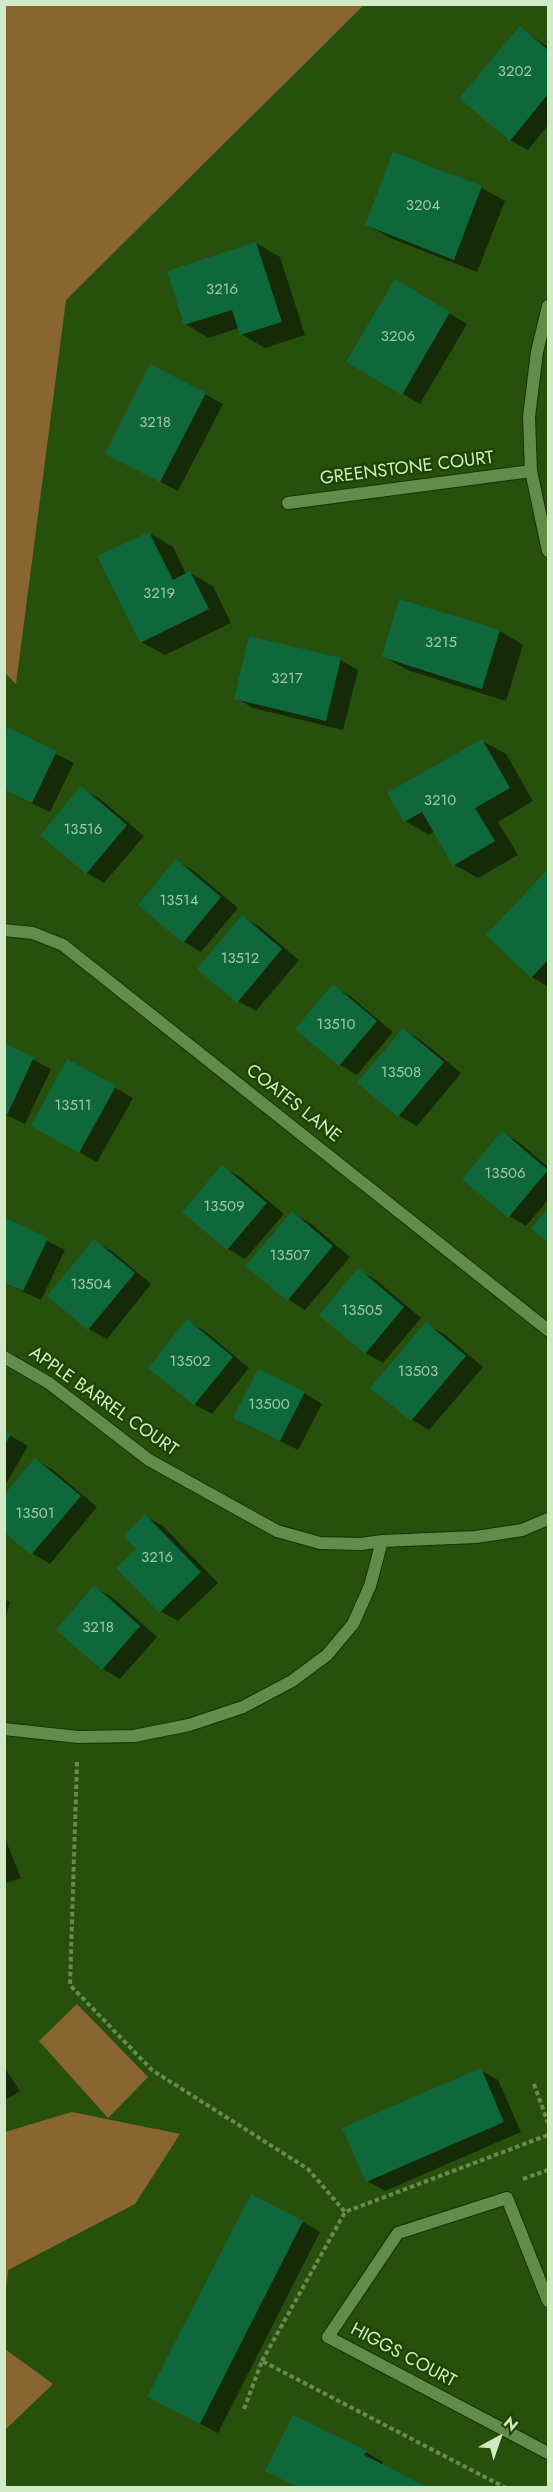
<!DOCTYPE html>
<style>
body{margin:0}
#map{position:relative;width:553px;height:2492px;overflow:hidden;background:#28500d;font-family:Jost,sans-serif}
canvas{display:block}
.frame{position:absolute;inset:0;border:6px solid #d1e9c6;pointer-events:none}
.north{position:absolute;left:469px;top:2408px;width:60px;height:60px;-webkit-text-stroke:4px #1d4500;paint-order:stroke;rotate:40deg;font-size:16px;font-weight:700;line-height:24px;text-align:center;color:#d1e9c6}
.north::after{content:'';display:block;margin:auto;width:21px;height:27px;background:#d1e9c6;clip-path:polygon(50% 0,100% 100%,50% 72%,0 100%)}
</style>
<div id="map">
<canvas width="553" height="2492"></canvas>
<div class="frame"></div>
<div class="north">N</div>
</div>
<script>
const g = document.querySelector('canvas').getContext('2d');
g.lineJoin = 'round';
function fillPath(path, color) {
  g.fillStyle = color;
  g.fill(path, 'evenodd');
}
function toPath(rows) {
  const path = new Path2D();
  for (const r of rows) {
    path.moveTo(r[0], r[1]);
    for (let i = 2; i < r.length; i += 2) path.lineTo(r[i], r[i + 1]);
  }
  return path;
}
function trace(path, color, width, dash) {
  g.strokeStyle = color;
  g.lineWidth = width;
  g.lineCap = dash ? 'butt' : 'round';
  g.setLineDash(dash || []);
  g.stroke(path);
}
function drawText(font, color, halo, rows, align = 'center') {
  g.font = font + ' Jost,sans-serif';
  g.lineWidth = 5;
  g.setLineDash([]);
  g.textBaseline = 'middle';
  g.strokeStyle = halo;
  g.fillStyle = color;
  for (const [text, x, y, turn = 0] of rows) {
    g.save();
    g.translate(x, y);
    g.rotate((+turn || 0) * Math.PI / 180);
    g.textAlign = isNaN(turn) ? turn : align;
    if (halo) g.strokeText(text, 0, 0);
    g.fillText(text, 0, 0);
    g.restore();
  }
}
const green = toPath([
 [4,5,364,5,66,300,16,684,4,672],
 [77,2004,148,2077,108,2118,39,2041],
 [72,2112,180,2134,135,2204,8,2270,5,2296,5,2132],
 [5,2349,53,2384,5,2430]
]);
const shadow = toPath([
 [520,28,548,47,548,125,528,150,510,140],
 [394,153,482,188,505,201,477,272,390,238,367,225],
 [256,243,280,257,305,335,265,348,241,334,239,328,209,338,185,324],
 [396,281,467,324,420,404,348,361],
 [205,394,223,404,178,491,124,463],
 [149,533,173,547,186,574,190,573,213,586,231,623,165,655,141,642],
 [500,631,523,645,506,701,407,670,383,656],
 [340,660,358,670,343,730,253,708,236,698],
 [8,729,74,763,50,812,4,790],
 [482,741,506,754,533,801,498,822,518,855,478,878,454,865,435,831,429,835,405,821],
 [81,788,99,798,144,836,104,883,87,873],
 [176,861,194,871,238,908,201,952,184,942],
 [548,872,548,987,532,977,488,935],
 [243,917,260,927,299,960,256,1011,238,1001],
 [333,986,350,996,393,1032,357,1075,340,1065],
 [404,1030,421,1040,461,1073,417,1126,399,1116,359,1083],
 [4,1045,51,1069,25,1124,4,1114],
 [68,1061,133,1098,97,1162,33,1126],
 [503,1133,520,1143,548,1167,548,1200,526,1226,509,1216],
 [222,1167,240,1177,284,1214,245,1259,228,1249,184,1212],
 [292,1213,310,1223,350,1257,305,1310,288,1299],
 [4,1219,65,1250,41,1300,4,1283],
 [94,1241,112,1251,151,1284,107,1339,89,1329,49,1296],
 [358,1270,376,1280,421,1318,383,1363,366,1353],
 [187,1321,205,1331,249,1368,212,1414,194,1404],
 [426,1324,444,1334,483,1367,429,1430,412,1420],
 [304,1393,322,1404,298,1450,253,1427],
 [4,1432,28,1446,4,1487],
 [36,1460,53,1470,97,1507,50,1564,32,1553],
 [145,1516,163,1526,218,1583,178,1621,160,1611,138,1549],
 [94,1587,112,1597,157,1637,120,1679,103,1669],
 [4,1599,10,1602,4,1622],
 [4,1836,21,1878,4,1884],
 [4,2067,20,2091,4,2101],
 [480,2070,498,2080,521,2132,385,2191,367,2181],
 [303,2222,320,2232,218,2433,166,2406],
 [366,2452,383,2462,381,2466,299,2488]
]);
const building = toPath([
 [520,26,548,50,548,94,510,141,459,98],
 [393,152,482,186,454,260,365,225],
 [256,242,282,322,240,335,232,310,184,325,167,271],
 [395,279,450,312,402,395,346,362],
 [150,364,206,393,160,482,105,454],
 [149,532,173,580,190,571,209,609,140,643,97,556],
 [399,599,500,630,482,689,382,657],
 [249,636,341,658,326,721,234,699],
 [7,727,57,751,32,803,4,790,4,732],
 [482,739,510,788,475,808,495,841,453,866,422,812,404,822,387,793],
 [81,786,127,825,86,874,40,835],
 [176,859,221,897,183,943,138,905],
 [547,870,548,960,531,978,486,935],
 [242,915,282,949,237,1003,197,969],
 [333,984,377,1021,339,1066,295,1029],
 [403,1028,444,1062,398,1117,357,1083],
 [4,1043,34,1057,7,1115,4,1114],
 [67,1059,116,1086,79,1153,31,1126],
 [502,1131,548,1170,508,1218,462,1179],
 [222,1165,267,1203,227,1250,182,1212],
 [548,1208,548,1243,531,1229],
 [292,1211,333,1246,287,1301,246,1266],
 [4,1217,48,1238,23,1291,4,1283],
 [94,1239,135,1273,88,1330,47,1296],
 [358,1268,404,1307,365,1354,319,1315],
 [187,1319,233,1357,194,1405,148,1368],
 [426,1322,466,1356,411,1421,370,1388],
 [258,1369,305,1392,280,1441,233,1418],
 [4,1431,11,1434,4,1446],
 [35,1458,81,1496,31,1555,4,1532,4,1495],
 [145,1514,201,1572,159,1613,116,1568,136,1549,123,1536],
 [94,1585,140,1626,102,1670,56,1630],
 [481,2068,504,2122,366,2182,342,2128],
 [251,2194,303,2221,200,2424,147,2397],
 [293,2415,367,2451,364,2455,429,2488,299,2488,265,2471]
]);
const path = toPath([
 [77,1762,70,1985,152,2070,308,2169,345,2212],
 [534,2084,548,2123],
 [523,2179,548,2170],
 [262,2361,345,2212,548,2135],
 [244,2409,262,2361,506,2488]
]);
const minor = toPath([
 [548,306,537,352,529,417,531,471,548,551],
 [288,503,531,471],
 [4,930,33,933,63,945,548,1330],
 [4,1357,49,1383,149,1460,277,1531,320,1543,361,1544,382,1541,476,1537,522,1530,548,1519],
 [4,1729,78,1737,134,1736,189,1725,243,1707,292,1681,327,1655,353,1624,370,1586,382,1541],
 [548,2301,507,2198,398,2233,328,2337,548,2453]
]);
const numberNames = [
 ["3202",515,72],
 ["3204",423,206],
 ["3216",222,290],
 ["3206",398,337],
 ["3218",155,423],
 ["3219",159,594],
 ["3215",441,643],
 ["3217",287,679],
 ["3210",440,801],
 ["13516",83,830],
 ["13514",179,901],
 ["13512",240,959],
 ["13510",336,1025],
 ["13508",401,1073],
 ["13511",73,1106],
 ["13506",505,1174],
 ["13509",224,1207],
 ["13507",290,1256],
 ["13504",91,1285],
 ["13505",362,1311],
 ["13502",190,1362],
 ["13503",418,1372],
 ["13500",269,1405],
 ["13501",35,1514],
 ["3216",157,1558],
 ["3218",98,1628]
];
const streetNames = [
 ["GREENSTONE COURT",407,469,-7],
 ["COATES LANE",293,1104,38],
 ["APPLE BARREL COURT",103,1402,35],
 ["HIGGS COURT",403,2356,28]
];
fillPath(green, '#896630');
fillPath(shadow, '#0007');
fillPath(building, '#0f673c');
trace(minor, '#153301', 14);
trace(path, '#688a53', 4, [4.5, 3]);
trace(minor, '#618c4b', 12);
drawText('15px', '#a0c8a4', null, numberNames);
drawText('18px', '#d1e9c6', '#1d4500', streetNames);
</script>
